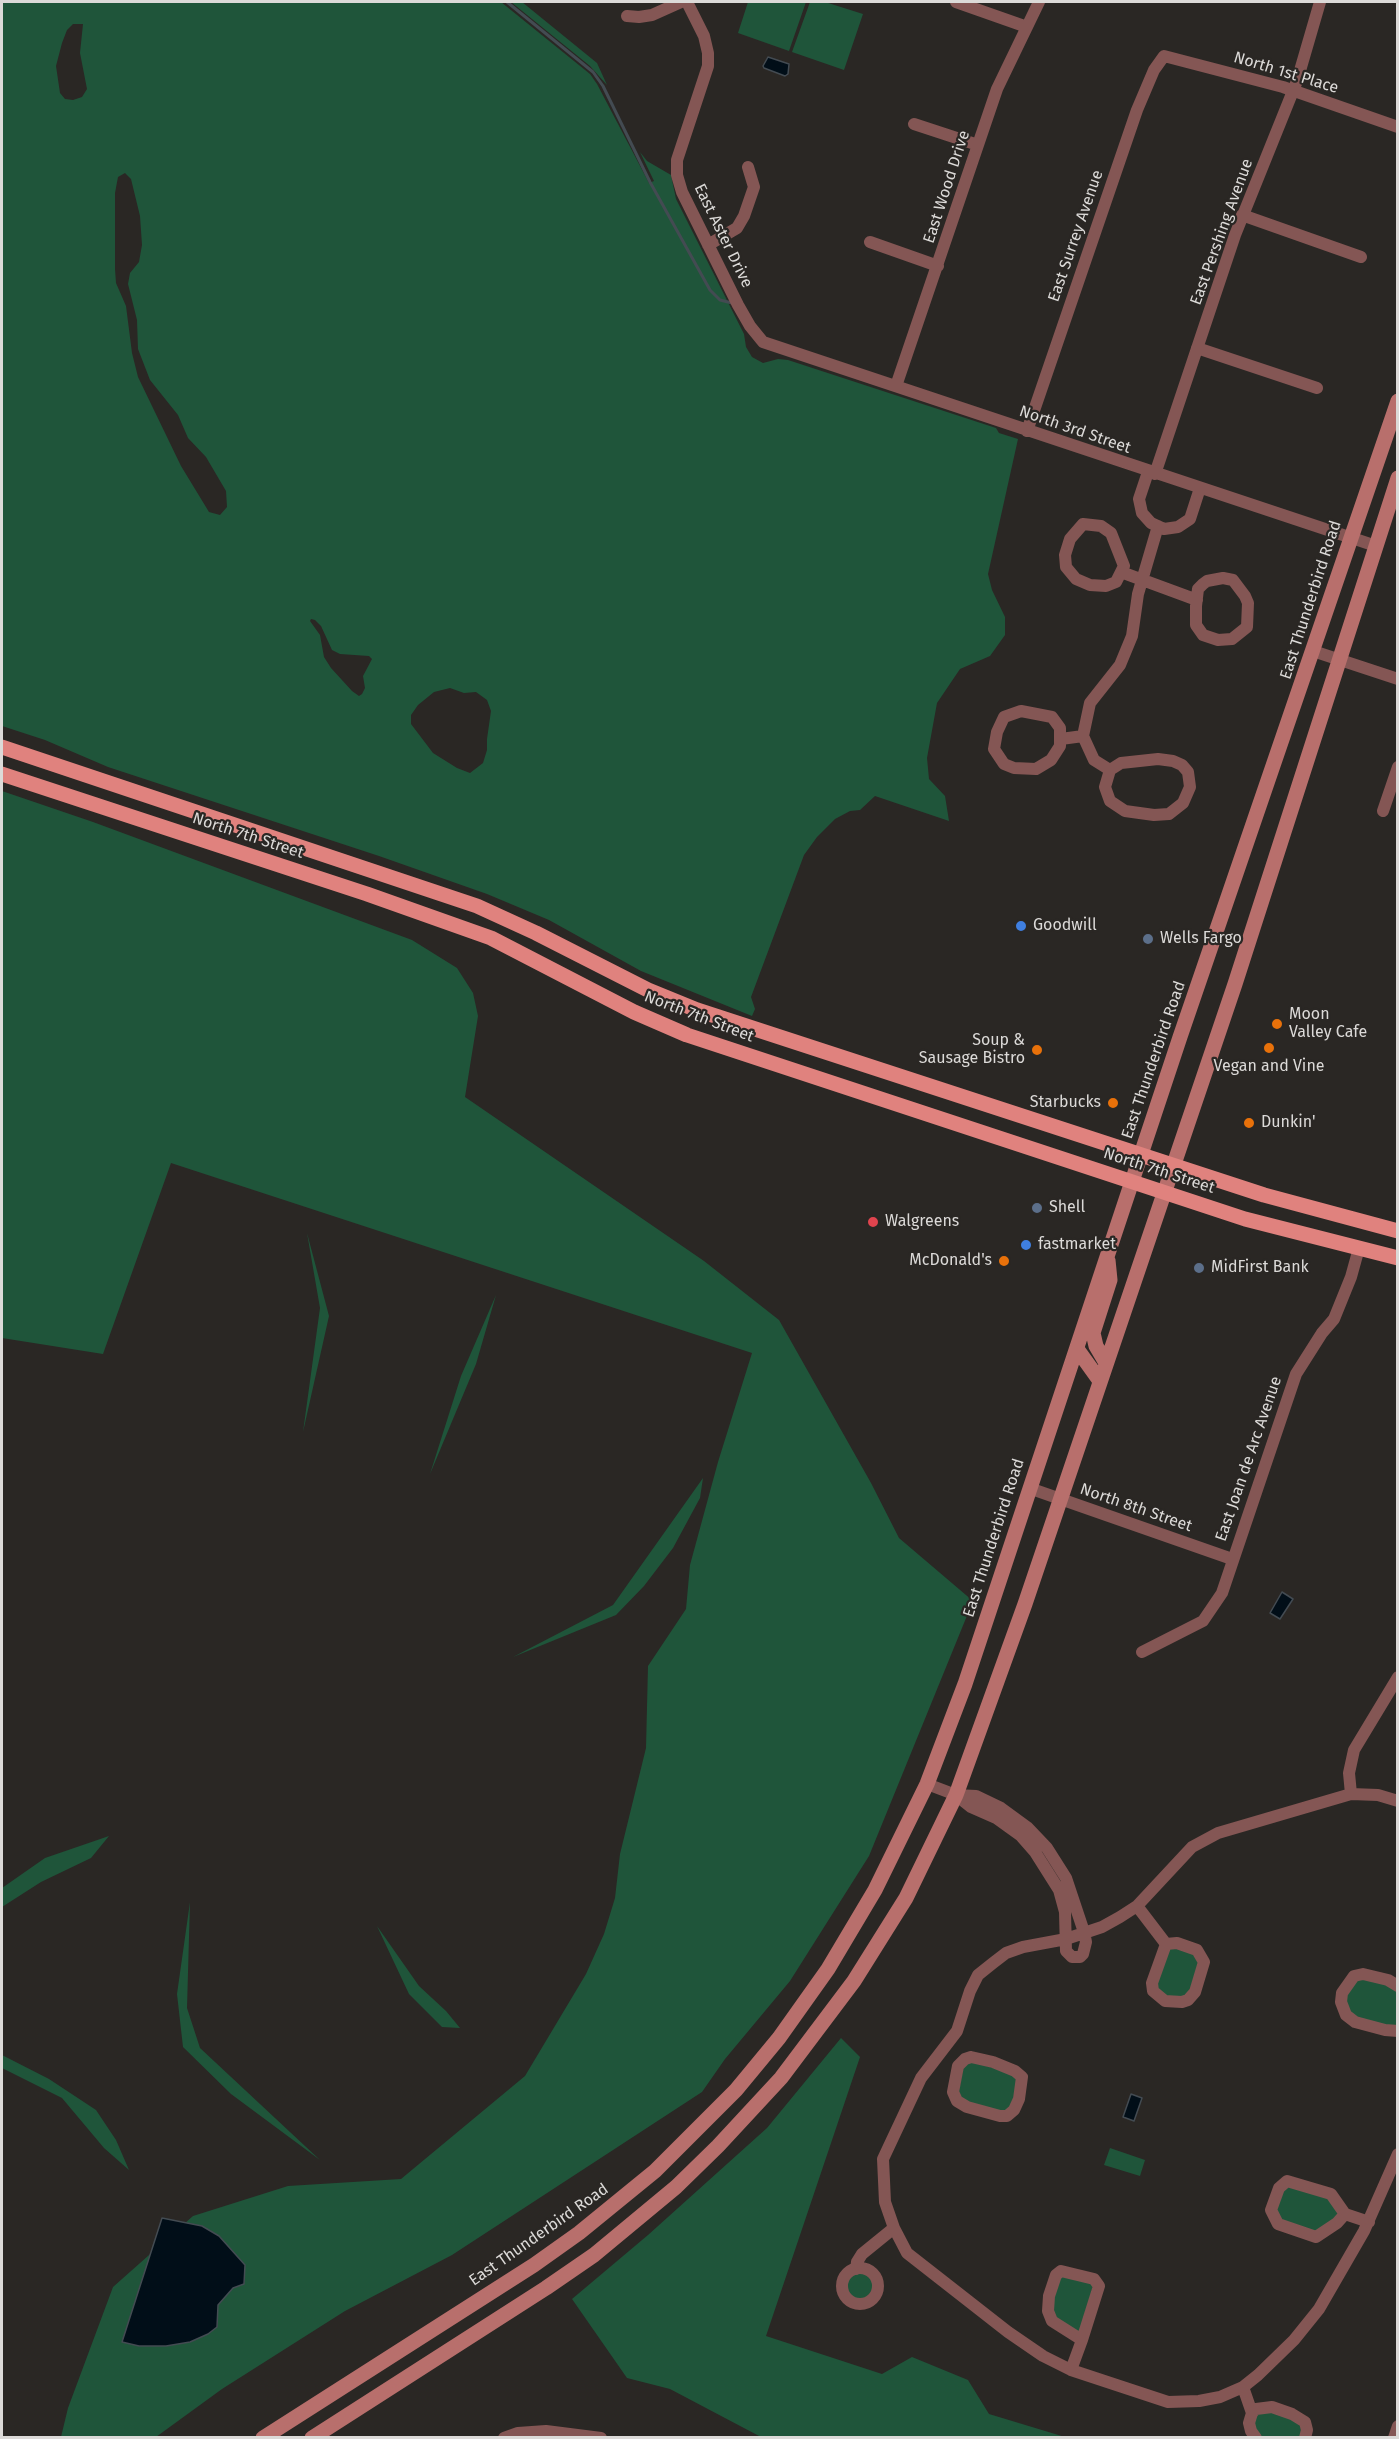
<!DOCTYPE html>
<style>
body{margin:0}
#map{position:relative;width:1399px;height:2439px;overflow:hidden;background:#2a2724;font-family:"Fira Sans",sans-serif}
canvas{display:block}
.frame{position:absolute;inset:0;border:3px solid #dcdad8;pointer-events:none}
</style>
<div id="map">
<canvas width="1399" height="2439"></canvas>
<div class="frame"></div>
</div>
<script>
const g = document.querySelector('canvas').getContext('2d');
g.lineJoin = 'round';
function fillPath(path, color) {
  g.fillStyle = color;
  g.fill(path, 'evenodd');
}
function toPath(rows) {
  const path = new Path2D();
  for (const r of rows) {
    if (r.length === 3) {
      path.moveTo(r[0] + r[2], r[1]);
      path.arc(r[0], r[1], r[2], 0, 2 * Math.PI);
      continue;
    }
    path.moveTo(r[0], r[1]);
    for (let i = 2; i < r.length; i += 2) path.lineTo(r[i], r[i + 1]);
  }
  return path;
}
function trace(path, color, width, dash) {
  g.strokeStyle = color;
  g.lineWidth = width;
  g.lineCap = dash ? 'butt' : 'round';
  g.setLineDash(dash || []);
  g.stroke(path);
}
function drawText(font, color, halo, rows, align = 'center') {
  g.font = font + ' "Fira Sans",sans-serif';
  g.lineWidth = 4.5;
  g.setLineDash([]);
  g.textBaseline = 'middle';
  g.strokeStyle = halo;
  g.fillStyle = color;
  for (const [text, x, y, turn = 0] of rows) {
    g.save();
    g.translate(x, y);
    g.rotate((+turn || 0) * Math.PI / 180);
    g.textAlign = isNaN(turn) ? turn : align;
    if (halo) g.strokeText(text, 0, 0);
    g.fillText(text, 0, 0);
    g.restore();
  }
}
const green = toPath([
 [2,2,501,2,590,74,597,84,649,183,654,181,640,152,647,161,671,175,676,199,744,334,746,347,752,357,763,363,778,359,788,360,996,428,999,433,1018,439,988,574,992,590,1005,617,1005,635,990,656,960,669,937,703,927,758,929,779,945,796,949,821,875,796,860,810,850,811,835,819,817,837,804,855,751,997,755,1009,752,1016,641,971,549,920,487,894,379,856,108,767,45,740,2,726],
 [73,24,83,24,80,53,87,89,82,97,73,100,65,99,60,93,56,66,62,43,67,30],
 [125,173,131,179,140,216,142,245,139,262,130,273,128,284,137,320,138,349,150,380,178,415,188,438,206,457,226,491,227,507,220,515,209,512,181,466,138,377,132,353,126,306,116,283,115,269,115,193,118,177],
 [311,619,315,620,321,626,332,650,340,654,369,656,372,659,363,676,365,688,362,694,359,696,352,691,331,668,324,657,320,635,310,621],
 [450,688,464,693,476,692,487,700,491,711,487,739,487,750,483,763,470,773,457,768,433,753,411,724,411,715,418,705,434,692],
 [511,2,522,2,597,63,607,85,590,66],
 [748,2,806,2,789,51,738,33],
 [810,2,825,2,863,14,844,70,792,52],
 [2,791,93,822,412,940,457,968,473,993,478,1016,465,1097,704,1261,779,1320,871,1483,899,1538,973,1601,869,1856,790,1981,725,2059,702,2092,452,2255,345,2311,222,2389,156,2437,61,2437,68,2408,113,2287,193,2216,288,2186,401,2179,525,2076,586,1974,604,1934,615,1898,620,1854,646,1748,648,1666,686,1609,690,1565,718,1462,752,1353,171,1163,103,1354,2,1338],
 [307,1233,329,1316,303,1432,320,1308],
 [496,1295,476,1364,430,1474,461,1376],
 [703,1478,700,1498,673,1548,644,1586,616,1615,513,1657,613,1605],
 [109,1836,91,1858,41,1882,2,1907,2,1888,45,1858],
 [190,1902,187,2008,200,2048,320,2160,231,2094,183,2047,177,1994],
 [377,1926,419,1986,446,2011,460,2028,442,2027,409,1994],
 [1187,1946,1203,1967,1182,2002,1153,1991,1163,1950],
 [1354,1976,1397,1986,1397,2031,1355,2022,1342,1993],
 [841,2038,860,2057,766,2336,882,2374,912,2357,968,2380,989,2414,1065,2437,761,2437,670,2389,627,2378,572,2299,648,2235,767,2128],
 [2,2055,49,2079,96,2110,116,2140,129,2170,104,2148,62,2098,2,2068],
 [965,2059,1022,2077,1007,2116,957,2101],
 [1110,2148,1145,2160,1140,2176,1104,2165],
 [1287,2181,1331,2194,1345,2214,1316,2237,1278,2224,1275,2197],
 [860,2286,18],
 [1056,2275,1094,2279,1082,2340,1052,2321],
 [1256,2409,1299,2417,1305,2437,1256,2437,1252,2413]
]);
const water = toPath([
 [768,57,789,64,788,74,785,76,764,68,763,66,768,57],
 [1282,1592,1293,1599,1280,1619,1270,1613,1282,1592],
 [1131,2094,1142,2098,1134,2121,1123,2117,1131,2094],
 [162,2218,202,2226,219,2236,245,2265,244,2284,233,2288,218,2305,217,2327,208,2334,190,2342,166,2346,139,2346,122,2342,162,2218]
]);
const stream = toPath([
 [507,2,593,72,603,86,650,182,710,290,720,300,732,303]
]);
const street = toPath([
 [687,2,704,36,708,53,708,66,677,160,677,175,682,192,738,305,750,326,763,342,1376,546],
 [956,2,1027,27],
 [627,16,639,17,652,15,681,2],
 [914,124,978,145],
 [1242,215,1361,257],
 [870,242,938,266],
 [708,245,737,228,744,216,754,187,748,167],
 [1197,348,1317,388],
 [896,386,997,89,1039,2],
 [1027,431,1137,110,1154,70,1164,56,1283,87,1398,127],
 [1148,472,1139,499,1142,513,1151,523,1164,529,1178,527,1190,519,1200,488],
 [1155,474,1235,235,1297,81,1320,2],
 [1083,524,1101,526,1111,533,1124,566,1116,582,1106,586,1090,585,1076,579,1066,567,1065,555,1070,539,1083,524],
 [1121,572,1197,600],
 [1223,578,1233,580,1245,596,1248,603,1247,627,1232,639,1218,640,1203,635,1196,625,1196,606,1198,589,1203,584,1207,581,1223,578],
 [1313,651,1398,679],
 [1021,711,1052,717,1060,728,1060,746,1051,760,1036,769,1014,768,1004,764,994,749,997,732,1004,717,1021,711],
 [1083,736,1090,703,1120,665,1132,636,1138,594,1158,526],
 [1061,739,1083,736,1094,760,1110,770],
 [1158,759,1173,761,1182,765,1188,772,1190,787,1183,803,1169,814,1154,815,1125,811,1110,801,1105,787,1110,770,1121,763,1158,759],
 [1383,811,1398,767],
 [1029,1488,1232,1559],
 [1142,1652,1203,1621,1222,1593,1296,1374,1322,1333,1334,1319,1351,1277,1359,1248],
 [927,1784,956,1795,971,1807,996,1818,1021,1836,1035,1852,1059,1890,1065,1912,1066,1951,1072,1957,1080,1957,1083,1954,1086,1942,1084,1932,1066,1878,1047,1848,1027,1827,1001,1808,976,1796,956,1795],
 [1351,1794,1349,1773,1354,1750,1398,1677],
 [1398,1801,1378,1795,1351,1794,1218,1833,1192,1847,1137,1906,1120,1917,1102,1927,1066,1939,1023,1947,1006,1953,993,1963,978,1975,970,1991,957,2031,921,2078,883,2159,885,2202,894,2228,907,2253,1008,2332,1043,2356,1071,2370,1168,2402,1199,2401,1220,2397,1243,2387,1258,2375,1294,2340,1319,2309,1364,2231,1398,2154],
 [1137,1906,1166,1944],
 [1177,1943,1197,1950,1204,1962,1195,1992,1188,2000,1182,2002,1165,2001,1153,1991,1152,1983,1166,1944,1177,1943],
 [1398,1986,1388,1980,1363,1974,1354,1976,1342,1993,1341,2002,1346,2015,1355,2022,1385,2030,1398,2031],
 [971,2057,993,2062,1015,2071,1022,2077,1019,2099,1014,2110,1007,2116,1000,2116,967,2107,957,2101,953,2092,958,2066,965,2059,971,2057],
 [1345,2214,1337,2223,1316,2237,1278,2224,1271,2210,1279,2188,1287,2181,1331,2194,1345,2214,1369,2222],
 [860,2286,18],
 [856,2269,857,2262,862,2254,894,2228],
 [1071,2370,1082,2340,1099,2286,1094,2279,1061,2271,1056,2275,1049,2296,1048,2311,1052,2321,1082,2340],
 [1243,2387,1252,2413,1249,2423,1251,2431,1256,2438],
 [1252,2413,1256,2409,1272,2407,1292,2414,1305,2422,1307,2430,1305,2438],
 [504,2438,518,2433,546,2431,601,2438],
 [1394,2438,1398,2426]
]);
const secondary = toPath([
 [1077,1349,1100,1381],
 [1106,1363,1096,1346,1093,1333,1110,1280,1108,1260],
 [263,2438,534,2265,579,2233,655,2171,736,2090,779,2038,828,1969,875,1890,927,1784,965,1684,1180,1037,1398,401],
 [312,2438,546,2288,594,2255,676,2187,718,2146,781,2078,854,1981,906,1898,956,1795,1025,1604,1235,984,1398,478]
]);
const primary = toPath([
 [2,747,477,906,536,933,648,990,697,1010,1264,1195,1398,1231],
 [2,774,367,894,491,938,634,1012,687,1035,1245,1219,1398,1258]
]);
const markers = [
 [1021,926,6,"#3f7fe0"],
 [1148,939,6,"#5c6f8a"],
 [1277,1024,6,"#e8710a"],
 [1269,1048,6,"#e8710a"],
 [1037,1050,6,"#e8710a"],
 [1113,1103,6,"#e8710a"],
 [1249,1123,6,"#e8710a"],
 [1037,1208,6,"#5c6f8a"],
 [873,1222,6,"#e0444e"],
 [1026,1245,6,"#3f7fe0"],
 [1004,1261,6,"#e8710a"],
 [1199,1268,6,"#5c6f8a"]
];
const streetNames = [
 ["North 1st Place",1286,73,17],
 ["East Wood Drive",947,187,-72],
 ["East Pershing Avenue",1222,232,-70],
 ["East Aster Drive",723,236,64],
 ["East Surrey Avenue",1076,236,-71],
 ["North 3rd Street",1075,430,19],
 ["East Thunderbird Road",1311,600,-72],
 ["North 7th Street",248,836,18],
 ["North 7th Street",699,1017,21],
 ["East Thunderbird Road",1154,1060,-71],
 ["North 7th Street",1159,1171,18],
 ["East Joan de Arc Avenue",1249,1459,-71],
 ["North 8th Street",1136,1508,19],
 ["East Thunderbird Road",994,1538,-72],
 ["East Thunderbird Road",539,2235,-35]
];
const poiNames = [
 ["Goodwill",1033,926],
 ["Wells Fargo",1160,939],
 ["Moon",1289,1015],
 ["Valley Cafe",1289,1033],
 ["Soup &",1025,1041,"right"],
 ["Sausage Bistro",1025,1059,"right"],
 ["Vegan and Vine",1269,1067,"center"],
 ["Starbucks",1101,1103,"right"],
 ["Dunkin'",1261,1123],
 ["Shell",1049,1208],
 ["Walgreens",885,1222],
 ["fastmarket",1038,1245],
 ["McDonald's",992,1261,"right"],
 ["MidFirst Bank",1211,1268]
];
fillPath(green, '#1f553a');
fillPath(water, '#010e18');
trace(water, '#434b52', 1.5);
trace(stream, '#434b52', 3);
trace(street, '#845654', 12);
trace(secondary, '#b86f6c', 15);
trace(primary, '#e0827e', 15);
for (const [x, y, r, color] of markers) {
  const dot = new Path2D();
  dot.arc(x, y, r, 0, 2 * Math.PI);
  g.fillStyle = color;
  g.fill(dot);
  trace(dot, '#2a2724', 2);
}
drawText('16px', '#dcdad8', '#2a2724', streetNames);
drawText('16px', '#dcdad8', '#2a2724', poiNames, 'left');
</script>
